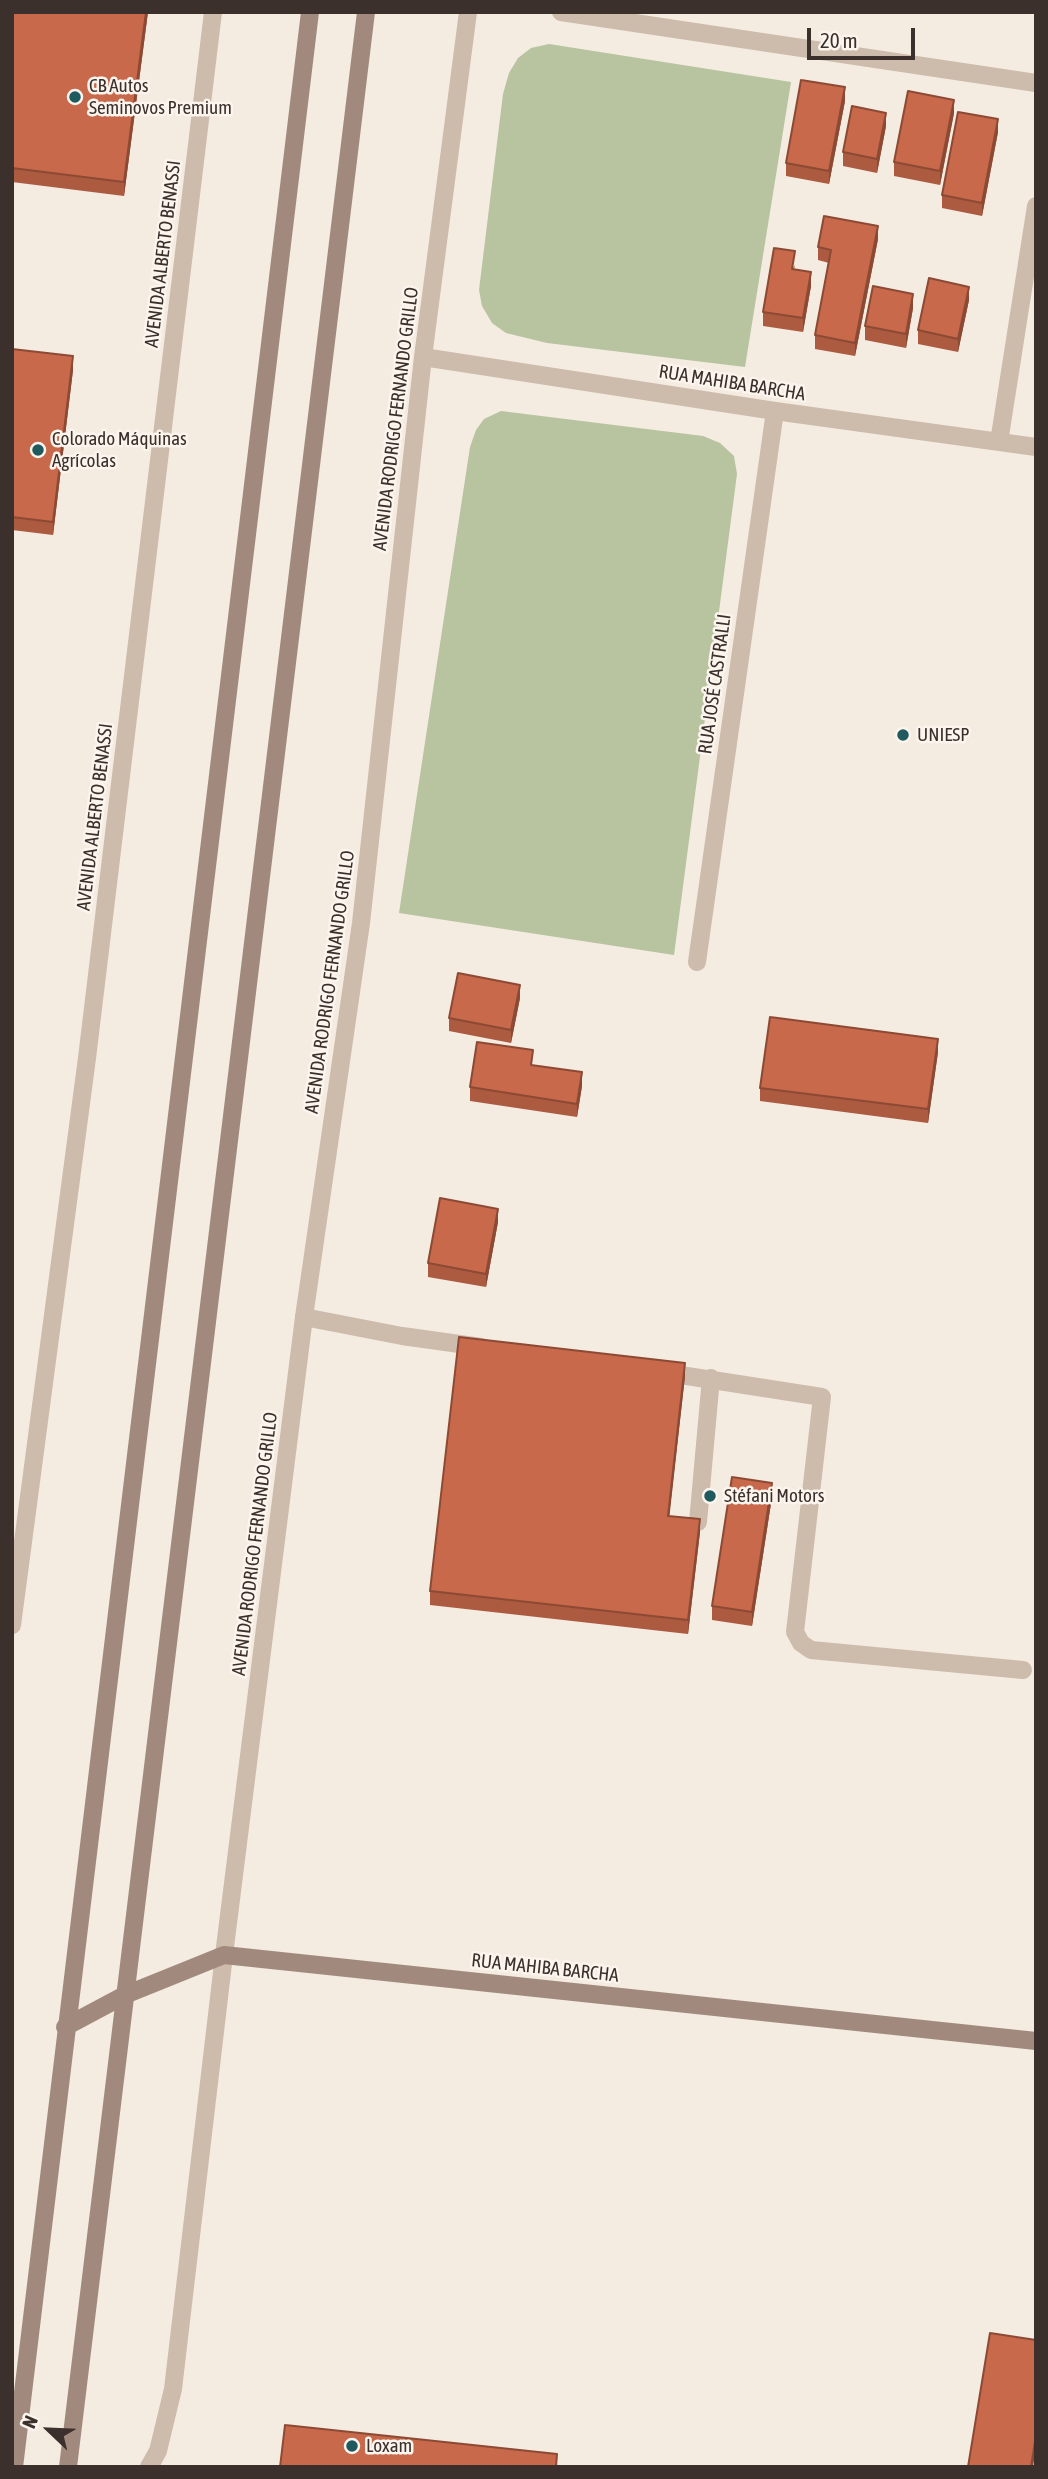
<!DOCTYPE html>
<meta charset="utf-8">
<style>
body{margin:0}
#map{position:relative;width:1048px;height:2479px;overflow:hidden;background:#f4ebe1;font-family:"Asap Condensed",sans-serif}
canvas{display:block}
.frame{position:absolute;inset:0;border:14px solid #3b302b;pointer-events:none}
.north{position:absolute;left:14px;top:2395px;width:70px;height:70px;-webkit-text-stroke:5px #fbf5ee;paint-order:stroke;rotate:293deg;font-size:19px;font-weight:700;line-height:28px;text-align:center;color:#3b302b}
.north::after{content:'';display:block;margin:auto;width:24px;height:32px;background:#3b302b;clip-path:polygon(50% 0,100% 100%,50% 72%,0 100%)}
.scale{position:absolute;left:807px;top:28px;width:108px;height:32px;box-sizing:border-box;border:4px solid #3b302b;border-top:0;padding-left:9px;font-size:21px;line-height:24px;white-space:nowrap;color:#3b302b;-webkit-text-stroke:5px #fbf5ee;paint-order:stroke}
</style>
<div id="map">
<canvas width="1048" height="2479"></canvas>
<div class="frame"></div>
<div class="north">N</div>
<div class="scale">20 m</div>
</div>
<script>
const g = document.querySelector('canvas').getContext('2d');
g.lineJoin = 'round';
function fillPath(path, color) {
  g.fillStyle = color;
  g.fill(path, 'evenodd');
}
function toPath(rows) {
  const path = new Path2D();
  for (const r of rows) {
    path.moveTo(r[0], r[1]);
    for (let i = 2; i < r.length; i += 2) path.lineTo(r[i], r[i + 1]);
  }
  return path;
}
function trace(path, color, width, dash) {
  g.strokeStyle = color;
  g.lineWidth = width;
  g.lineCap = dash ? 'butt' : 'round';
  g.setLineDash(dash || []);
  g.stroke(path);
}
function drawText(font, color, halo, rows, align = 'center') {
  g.font = font + ' "Asap Condensed",sans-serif';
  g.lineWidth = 5;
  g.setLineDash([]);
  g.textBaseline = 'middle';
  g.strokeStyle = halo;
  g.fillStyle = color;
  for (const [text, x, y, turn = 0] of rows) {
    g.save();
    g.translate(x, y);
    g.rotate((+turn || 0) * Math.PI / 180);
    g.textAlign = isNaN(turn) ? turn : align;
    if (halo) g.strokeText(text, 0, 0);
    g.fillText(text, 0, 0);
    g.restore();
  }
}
const green = toPath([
 [549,44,791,82,745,367,547,343,506,333,492,323,482,306,479,290,503,94,509,73,518,58,531,48],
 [501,411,703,436,720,443,734,456,737,474,674,955,399,913,470,447,476,430,484,419]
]);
const lane = toPath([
 [304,1317,402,1336,481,1347],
 [661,1372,822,1397,795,1632,801,1643,811,1650,1023,1670],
 [698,1522,711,1378]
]);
const street = toPath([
 [561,12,1036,83],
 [423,357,775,411,1036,447],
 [999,442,1036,206],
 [697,962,775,411],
 [12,1625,87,1058,213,12],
 [149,2467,158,2451,173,2389,224,1955,304,1317,361,923,423,357,468,12]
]);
const secondary = toPath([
 [65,2027,125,1995,224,1955,1036,2041],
 [14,2467,310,12],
 [68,2467,366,12]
]);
const wall = toPath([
 [12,12,148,12,124,196,12,182],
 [845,101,829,184,786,176,786,163],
 [954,113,940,185,894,176,894,162],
 [886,126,877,173,843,166,843,152],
 [998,132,982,216,942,208,942,195],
 [878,239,855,356,815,349,815,335,829,263,818,260,818,247],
 [795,265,794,269,811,286,803,332,763,326,763,312],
 [969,300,958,352,918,344,918,330],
 [913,308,906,348,865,340,865,326],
 [12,349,73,370,53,535,12,530],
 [520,998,511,1043,449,1031,449,1018],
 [938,1052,928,1123,760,1101,760,1088],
 [533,1065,582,1086,577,1117,470,1101,470,1087],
 [498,1222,486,1287,428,1277,428,1263],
 [685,1376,669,1516,700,1532,688,1634,430,1605,430,1591],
 [772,1497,752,1626,712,1620,712,1606]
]);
const shadedWall = toPath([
 [146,12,148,12,124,196,124,182],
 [845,87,845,101,829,184,829,171],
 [954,100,954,113,940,185,940,171],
 [886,113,886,126,877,173,877,159],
 [998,119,998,132,982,216,982,203],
 [878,226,878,239,855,356,855,343],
 [811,272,811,286,803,332,803,318],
 [969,287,969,300,958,352,958,339],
 [913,294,913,308,906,348,906,334],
 [73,356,73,370,53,535,53,522],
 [520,985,520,998,511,1043,511,1030],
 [938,1039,938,1052,928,1123,928,1109],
 [582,1072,582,1086,577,1117,577,1104],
 [498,1209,498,1222,486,1287,486,1274],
 [685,1363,685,1376,668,1529,668,1516],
 [772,1483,772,1497,752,1626,752,1612],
 [700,1519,700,1532,688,1634,688,1620],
 [1036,2435,1036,2448,1033,2467,1031,2467]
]);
const building = toPath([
 [12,12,146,12,124,182,12,168,12,12],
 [801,80,845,87,829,171,786,163,801,80],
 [908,91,954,100,940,171,894,162,908,91],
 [852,106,886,113,877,159,843,152,852,106],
 [958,112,998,119,982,203,942,195,958,112],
 [824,216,878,226,855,343,815,335,831,250,818,247,824,216],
 [774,248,795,251,792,269,811,272,803,318,763,312,774,248],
 [929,278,969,287,958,339,918,330,929,278],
 [873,286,913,294,906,334,865,326,873,286],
 [12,349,73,356,53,522,12,517,12,349],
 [458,973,520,985,511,1030,449,1018,458,973],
 [770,1017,938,1039,928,1109,760,1088,770,1017],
 [477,1042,533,1050,531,1065,582,1072,577,1104,470,1087,477,1042],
 [440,1198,498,1209,486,1274,428,1263,440,1198],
 [459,1337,685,1363,668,1516,700,1519,688,1620,430,1591,459,1337],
 [732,1477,772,1483,752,1612,712,1606,732,1477],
 [990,2333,1036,2340,1036,2435,1031,2467,968,2467,990,2333],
 [285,2425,557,2454,556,2467,280,2467,285,2425]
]);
const markers = [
 [75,97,7,"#1f5a5e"],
 [38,450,7,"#1f5a5e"],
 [903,735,7,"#1f5a5e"],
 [710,1496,7,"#1f5a5e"],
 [352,2446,7,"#1f5a5e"]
];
const poiNames = [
 ["CB Autos",89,86],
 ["Seminovos Premium",89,108],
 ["Colorado Máquinas",52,439],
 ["Agrícolas",52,461],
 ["UNIESP",917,735],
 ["Stéfani Motors",724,1496],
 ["Loxam",366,2446]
];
const streetNames = [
 ["AVENIDA ALBERTO BENASSI",163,254,-83],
 ["RUA MAHIBA BARCHA",732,383,9],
 ["AVENIDA RODRIGO FERNANDO GRILLO",396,419,-83],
 ["RUA JOSÉ CASTRALLI",715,684,-82],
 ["AVENIDA ALBERTO BENASSI",95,817,-83],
 ["AVENIDA RODRIGO FERNANDO GRILLO",330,982,-82],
 ["AVENIDA RODRIGO FERNANDO GRILLO",255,1544,-83],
 ["RUA MAHIBA BARCHA",545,1968,6]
];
fillPath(green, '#b8c4a0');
trace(lane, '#cdbbac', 18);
trace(street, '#cdbbac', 18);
trace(secondary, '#a18a7d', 18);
fillPath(wall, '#ac5a40');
fillPath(shadedWall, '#8c4a34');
fillPath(building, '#c8694b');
trace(building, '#8c4a34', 2);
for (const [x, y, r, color] of markers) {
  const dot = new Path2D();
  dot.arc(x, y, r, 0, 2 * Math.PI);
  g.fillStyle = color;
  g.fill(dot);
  trace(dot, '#fbf5ee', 2.5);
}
drawText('19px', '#3b302b', '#fbf5ee', poiNames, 'left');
drawText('19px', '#3b302b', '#fbf5ee', streetNames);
</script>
